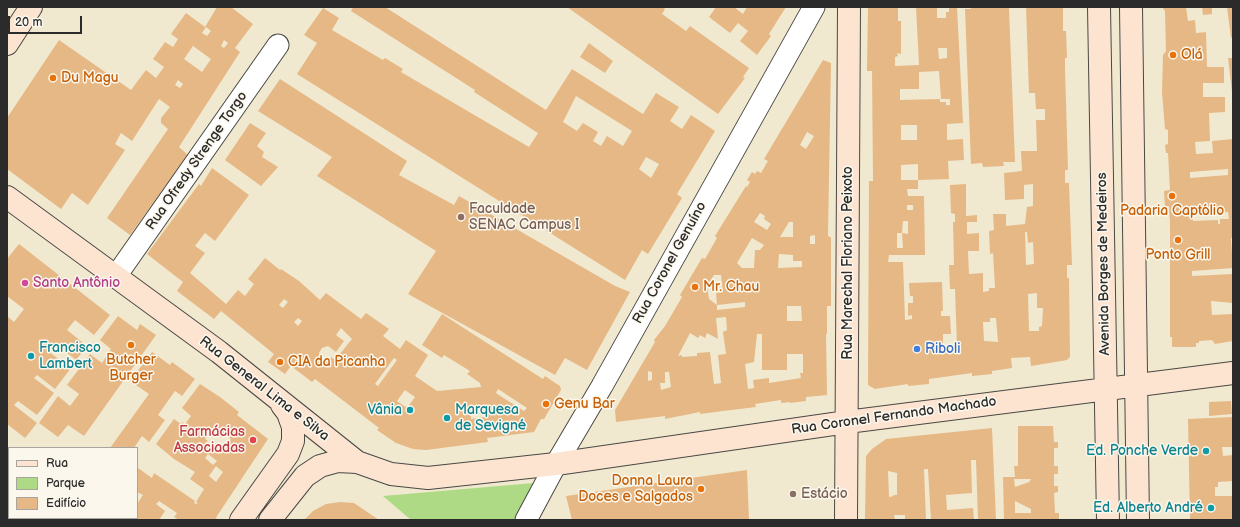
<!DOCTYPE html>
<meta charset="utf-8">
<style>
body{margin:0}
#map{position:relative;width:1240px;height:527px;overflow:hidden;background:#f0e9cf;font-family:"Balsamiq Sans",sans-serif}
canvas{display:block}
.frame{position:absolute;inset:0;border:8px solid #2b2b2b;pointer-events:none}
.legend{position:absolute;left:8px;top:447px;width:130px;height:72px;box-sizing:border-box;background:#fbf7ec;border:1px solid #a8a59f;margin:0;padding:5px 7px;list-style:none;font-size:12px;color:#2b2b2b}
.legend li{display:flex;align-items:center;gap:8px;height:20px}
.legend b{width:20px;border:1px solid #a8a59f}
.scale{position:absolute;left:8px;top:16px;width:74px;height:18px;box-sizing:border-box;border:2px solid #2b2b2b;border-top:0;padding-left:5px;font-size:12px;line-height:14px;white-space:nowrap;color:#2b2b2b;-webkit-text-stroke:3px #fbf7ec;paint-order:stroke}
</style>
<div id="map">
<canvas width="1240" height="527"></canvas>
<div class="frame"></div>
<ul class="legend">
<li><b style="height:5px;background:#fde4d1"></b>Rua</li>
<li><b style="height:11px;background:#aeda86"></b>Parque</li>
<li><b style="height:11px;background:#e6b886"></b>Edifício</li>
</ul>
<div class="scale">20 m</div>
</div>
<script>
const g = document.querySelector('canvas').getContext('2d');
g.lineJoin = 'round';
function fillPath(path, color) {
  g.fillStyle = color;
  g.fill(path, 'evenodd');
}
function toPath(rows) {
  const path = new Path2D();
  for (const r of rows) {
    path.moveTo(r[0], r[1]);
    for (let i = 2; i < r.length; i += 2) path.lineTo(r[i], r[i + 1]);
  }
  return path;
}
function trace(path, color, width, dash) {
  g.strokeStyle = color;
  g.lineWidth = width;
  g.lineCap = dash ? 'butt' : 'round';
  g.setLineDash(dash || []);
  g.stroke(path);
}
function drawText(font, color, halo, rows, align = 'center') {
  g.font = font + ' "Balsamiq Sans",sans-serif';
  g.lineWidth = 3;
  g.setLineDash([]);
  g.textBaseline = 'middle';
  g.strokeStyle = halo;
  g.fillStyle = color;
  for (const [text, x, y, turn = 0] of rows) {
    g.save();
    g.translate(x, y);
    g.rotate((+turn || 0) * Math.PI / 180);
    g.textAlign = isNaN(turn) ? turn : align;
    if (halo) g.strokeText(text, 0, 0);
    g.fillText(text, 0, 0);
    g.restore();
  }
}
const green = toPath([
 [534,483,515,520,411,520,383,496]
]);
const building = toPath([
 [217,7,231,7,253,24,235,48,240,52,179,147,188,155,130,235,107,218,168,129,161,123,161,118,170,107,159,99,132,141,121,133,115,144,125,150,88,205,72,193,61,209,7,169,7,118,59,40,131,90,146,70,156,78,164,67,153,59,165,42,173,47,178,39,171,34,186,13,205,27],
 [206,27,211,31,207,36,202,33],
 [224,40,228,43,224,48,221,46],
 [193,46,211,59,202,72,184,59],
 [178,80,183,84,180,88,175,85],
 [353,7,385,7,546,110,572,69,643,114,656,93,679,107,670,121,682,129,691,115,715,131,677,194,682,198,648,254,642,250,625,280,297,74,317,43,304,35,323,8,339,18,332,30,383,60,385,58,403,69,401,72,529,147,538,133,474,92,475,90,351,11],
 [576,96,632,131,623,146,607,136,601,146,593,141,598,132,583,123,577,131,563,122],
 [646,157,659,164,651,178,639,169],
 [567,7,662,7,665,9,662,14,686,31,690,26,749,68,743,77,745,78,718,114],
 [716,7,734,7,743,14,747,7,786,7,769,34,771,36,757,55,740,41,748,31,738,23,730,33,709,17],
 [868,7,898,7,898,21,901,21,901,54,897,53,898,56,895,57,895,66,919,65,916,7,937,7,937,18,946,18,946,12,949,12,949,7,957,7,963,123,947,124,947,140,963,139,964,160,948,161,949,179,918,180,918,164,901,165,901,180,918,180,918,189,907,189,908,196,924,196,925,255,889,255,888,262,903,262,905,320,912,319,912,315,908,316,908,303,913,303,913,296,910,296,909,283,942,282,943,311,941,311,941,316,950,316,951,334,943,334,943,350,952,350,951,346,957,346,955,289,950,289,949,265,954,265,953,222,955,222,955,214,951,213,950,185,966,184,966,216,977,215,977,222,967,222,967,234,979,233,979,251,968,251,969,274,983,273,983,292,989,291,989,288,995,288,993,253,990,254,989,231,994,230,993,214,1006,214,1006,226,1025,224,1027,207,1033,206,1033,184,1024,185,1024,199,1005,200,1004,173,1022,171,1021,151,1037,151,1036,120,1045,120,1045,109,1036,109,1035,93,1029,93,1026,7,1063,7,1063,31,1066,31,1067,58,1065,58,1065,69,1068,170,1065,170,1065,183,1069,183,1072,265,1067,265,1067,278,1069,278,1070,357,1067,360,1031,366,1030,357,1011,358,1012,368,992,371,992,374,972,376,972,373,929,379,929,384,908,386,908,384,875,389,868,385,869,181,873,181,872,71,867,71],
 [938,48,947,48,947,58,939,59],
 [939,71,941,99,950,99,950,105,946,105,946,102,940,102,940,99,900,100,900,89,919,89,919,72],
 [901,125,917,125,917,140,901,140],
 [907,205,913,205,913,210,907,210],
 [903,221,908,221,908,234,902,233,903,248,897,248,897,233,902,233],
 [1025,232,1027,232,1028,243,1033,242,1034,264,1026,265],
 [1037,293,1037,308,1043,308,1042,326,1039,327,1039,331,1029,331,1028,294],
 [990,318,996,318,998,342,984,341,983,322,990,322],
 [971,7,1009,8,1015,162,1003,162,1004,166,983,167,982,163,971,164,965,9,971,9],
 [1162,7,1186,7,1188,21,1195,20,1196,33,1206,32,1207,67,1224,67,1224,83,1203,83,1203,97,1225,97,1225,112,1209,113,1210,141,1195,142,1196,154,1213,153,1212,141,1233,139,1233,238,1231,238,1233,268,1192,271,1192,276,1233,274,1233,303,1211,301,1212,315,1233,314,1233,341,1215,344,1212,340,1199,341,1199,343,1196,343,1196,347,1172,347,1172,337,1170,337,1170,223,1169,206,1165,207,1164,191,1170,190,1168,153,1166,153,1165,145,1168,144,1168,130,1165,129,1162,92,1163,55,1166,51,1165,11],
 [1228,169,1228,175,1190,178,1190,172],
 [1228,212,1229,219,1220,219,1220,224,1218,224,1218,220,1193,221,1193,215],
 [1202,7,1212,7,1212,14,1203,15],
 [1227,7,1233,7,1233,37,1231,38],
 [589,43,613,61,605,73,580,57],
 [1228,58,1233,58,1233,92,1232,92],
 [823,60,831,63,828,235,829,237,831,237,831,306,827,306,827,334,826,334,827,395,806,397,806,401,790,403,790,402,781,403,781,400,755,404,756,407,723,411,700,414,700,412,665,419,665,416,616,422,615,410,655,342,654,340,665,326,682,297,680,295,702,258,705,259,717,238,715,236,746,186,747,187,750,182,747,180,752,172,755,174,757,171,761,173,768,161,764,159],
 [807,132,814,136,806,149,800,145],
 [760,213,765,216,764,219,771,224,767,230,754,222],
 [789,222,793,222,793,237,780,237],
 [815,235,815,244,810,244,810,236],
 [752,238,764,245,760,250,755,250,754,268,742,268,737,263],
 [779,254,793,255,793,261,802,261,802,267,778,268],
 [714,275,721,275,723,292,716,293,717,305,745,302,745,307,717,310,717,305,709,299,707,286],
 [787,306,801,306,802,321,787,321],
 [726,317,727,330,723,332,726,354,718,355,721,383,714,384,710,352,697,353,697,356,682,357,682,355,678,356,690,333,698,338,700,335,705,338,707,333,718,339,716,318],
 [757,334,762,334,762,370,787,370,787,354,803,354,803,373,800,373,801,378,769,383,769,378,753,380,754,388,748,389,745,364,754,362],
 [648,371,652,372,652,380,648,381],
 [665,372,669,372,671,387,661,390,660,383,665,383],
 [280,79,407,161,399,175,454,205,459,196,615,286,630,292,587,370,565,358,555,375,408,294,436,251,317,176,332,157,258,111],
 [250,123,266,133,257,146,264,152,262,157,278,167,261,186,225,160],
 [212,168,249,195,215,241,205,233,195,246,205,253,190,273,226,304,238,290,245,296,254,284,248,279,265,258,280,270,281,269,299,281,320,300,326,293,361,319,366,313,389,329,383,336,400,349,406,340,428,355,415,376,437,391,481,387,480,383,467,374,470,371,444,355,442,358,422,345,442,314,543,379,545,376,560,386,561,390,544,419,541,419,534,432,487,438,488,442,426,450,413,449,396,443,377,430,379,428,315,379,312,382,291,366,285,374,268,362,274,354,221,311,214,319,177,291,183,282,147,254,199,184,201,186],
 [284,299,288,302,283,308,279,305],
 [298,318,302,321,298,326,294,322],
 [341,328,352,339,335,360,331,357,327,362,321,358,319,353,322,348,328,346,336,352,344,341,336,335],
 [394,358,397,360,378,386,375,384],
 [498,389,527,408,524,411,502,397,496,393],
 [405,390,415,397,407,408,397,401],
 [483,405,485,417,471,419,470,406],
 [19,244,110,315,94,335,75,320,67,330,87,346,76,360,56,344,49,352,71,368,55,389,37,375,34,378,54,393,37,415,18,401,14,405,37,423,25,438,7,424,7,316,14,322,24,309,7,296,7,259],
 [118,316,137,330,140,324,156,335,84,436,68,425,58,437,39,423,58,396,70,406,79,394,67,385,90,354,102,363,111,349,100,340],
 [152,352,170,365,172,362,195,379,182,396,175,391,158,415,165,420,149,442,142,436,134,448,110,448,149,394,130,381],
 [200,384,220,397,239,412,237,415,268,439,217,516,216,518,218,520,179,520,174,517,177,513,159,501,156,504,165,511,159,520,63,520,64,518,137,518,137,504,143,495,137,492,138,468,152,478,154,473,195,501,194,503,196,504,198,503,196,502,204,489,190,479,195,472,174,459,156,444,174,419,181,424,182,422,185,424,191,416,182,408],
 [211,432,213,434,215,432,221,437,223,433,231,439,221,453,206,442,208,441,205,439],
 [208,454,217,461,213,465,205,458],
 [216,466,223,472,216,482,209,476],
 [1231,401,1232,414,1209,416,1209,402],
 [1233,417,1233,447,1222,447,1223,456,1233,455,1233,481,1218,482,1218,487,1215,487,1215,496,1233,496,1233,520,1190,520,1188,419],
 [1018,426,1053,426,1054,442,1058,442,1058,448,1054,448,1054,466,1058,466,1058,474,1054,474,1054,486,1058,486,1058,492,1054,493,1055,513,1059,513,1059,520,1004,520,1003,477,1015,477,1014,466,1018,466],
 [1014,479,1031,479,1029,482,1015,487],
 [1015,501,1031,509,1031,513,1015,513],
 [992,428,996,520,978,520,976,460,971,460,972,493,946,495,947,510,973,508,974,520,931,520,928,469,924,469,926,520,905,520,905,515,894,515,895,520,865,520,866,456,872,449,886,439],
 [888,471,897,473,897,495,893,495,894,496,889,497],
 [9,459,9,503,7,506,7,461],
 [747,470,749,520,572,520,566,496],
 [340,502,354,503,379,520,304,520,313,511,326,504]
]);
const street = toPath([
 [116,276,278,45],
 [526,520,556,464,602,386,814,7]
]);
const secondary = toPath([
 [1099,7,1108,520],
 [1131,7,1138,520],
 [7,44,31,7],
 [7,197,219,352,357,462,391,474,428,478,556,464,847,422,1233,373],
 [241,520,288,454,293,441,293,427,288,413,282,405],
 [270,520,305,476,320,466,338,461,357,462],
 [846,520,849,7]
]);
const markers = [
 [1173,55,4,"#e8710a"],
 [53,78,4,"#e8710a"],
 [1172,196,4,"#e8710a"],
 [461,217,4,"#8d6e63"],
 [1178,240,4,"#e8710a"],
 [25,283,4,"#d1479c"],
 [695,287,4,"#e8710a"],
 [131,345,4,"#e8710a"],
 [917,349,4,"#3f7fe0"],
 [31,356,4,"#0f9aa8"],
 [280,362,4,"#e8710a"],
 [546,404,4,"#e8710a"],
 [410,410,4,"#0f9aa8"],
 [447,418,4,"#0f9aa8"],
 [253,440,4,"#e0444e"],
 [1206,451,4,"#0f9aa8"],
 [701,489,4,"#e8710a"],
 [793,494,4,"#8d6e63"],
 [1211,508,4,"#0f9aa8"]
];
const foodNames = [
 ["Olá",1181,55],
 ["Du Magu",61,78],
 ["Padaria Captólio",1172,211,"center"],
 ["Ponto Grill",1178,255,"center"],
 ["Mr. Chau",703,287],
 ["Butcher",131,360,"center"],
 ["Burger",131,376,"center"],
 ["CIA da Picanha",288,362],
 ["Genu Bar",554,404],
 ["Donna Laura",693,481,"right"],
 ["Doces e Salgados",693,497,"right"]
];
const streetNames = [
 ["Rua Ofredy Strenge Torgo",197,161,-55],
 ["Rua Coronel Genuíno",670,263,-61],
 ["Rua Marechal Floriano Peixoto",848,263,-90],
 ["Avenida Borges de Medeiros",1104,264,-91],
 ["Rua General Lima e Silva",264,389,38],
 ["Rua Coronel Fernando Machado",894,416,-8]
];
const educationNames = [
 ["Faculdade",469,209],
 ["SENAC Campus I",469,225],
 ["Estácio",801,494]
];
const hotelNames = [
 ["Santo Antônio",33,283]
];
const cultureNames = [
 ["Francisco",39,348,"left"],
 ["Lambert",39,364,"left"],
 ["Vânia",402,410],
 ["Marquesa",455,410,"left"],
 ["de Sevigné",455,426,"left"],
 ["Ed. Ponche Verde",1198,451],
 ["Ed. Alberto André",1203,508]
];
const shopNames = [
 ["Riboli",925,349]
];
const healthNames = [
 ["Farmácias",245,432],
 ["Associadas",245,448]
];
fillPath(green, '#aeda86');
fillPath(building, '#e6b886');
trace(street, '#494844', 23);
trace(secondary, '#494844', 24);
trace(street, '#fff', 21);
trace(secondary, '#fde4d1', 22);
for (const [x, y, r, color] of markers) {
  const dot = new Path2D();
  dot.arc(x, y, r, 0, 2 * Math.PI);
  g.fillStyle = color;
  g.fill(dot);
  trace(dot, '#fbf7ec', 1.5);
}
drawText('14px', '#c56008', '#fbf7ec', foodNames, 'left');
drawText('14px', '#2b2b2b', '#fbf7ec', streetNames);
drawText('14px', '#785e54', '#fbf7ec', educationNames, 'left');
drawText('14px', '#b23c85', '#fbf7ec', hotelNames, 'left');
drawText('14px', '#0d838f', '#fbf7ec', cultureNames, 'right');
drawText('14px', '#366cbe', '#fbf7ec', shopNames, 'left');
drawText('14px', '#be3a42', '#fbf7ec', healthNames, 'right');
</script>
